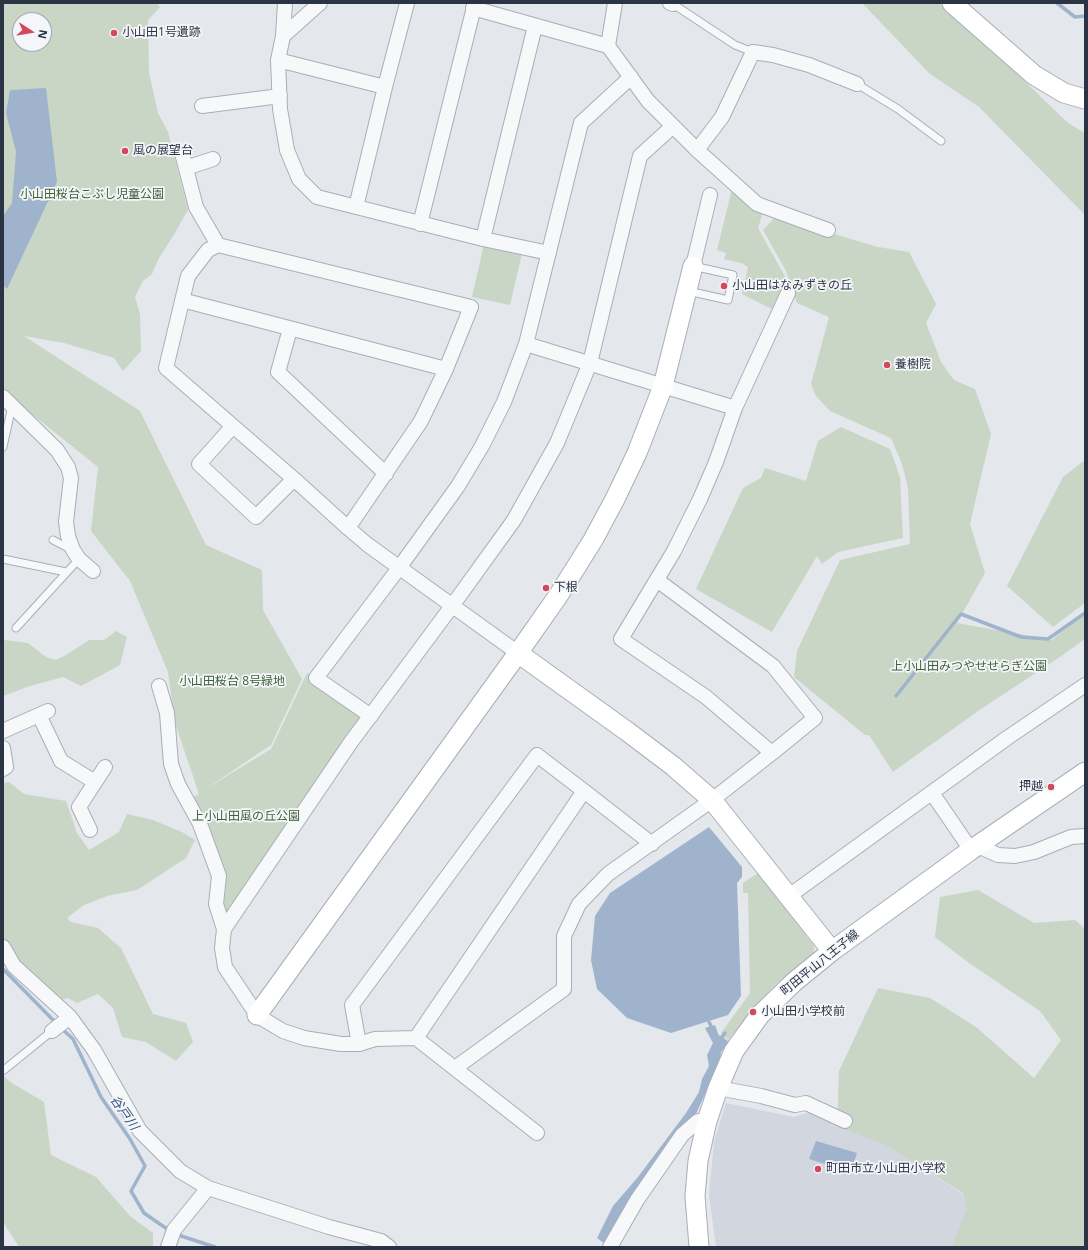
<!DOCTYPE html>
<meta charset="utf-8">
<style>
body{margin:0}
#map{position:relative;width:1088px;height:1250px;overflow:hidden;background:#e4e7ec;font-family:"Open Sans",sans-serif}
canvas{display:block}
.frame{position:absolute;inset:0;border:4px solid #2b3445;pointer-events:none}
.north{position:absolute;left:12px;top:12px;width:40px;height:40px;box-sizing:border-box;background:#f4f6f9;border:1px solid #a4a8b1;border-radius:50%;rotate:102deg;font-size:11px;font-weight:700;line-height:16px;text-align:center;color:#2b3445}
.north::after{content:'';display:block;margin:auto;width:14px;height:18px;background:#d1495b;clip-path:polygon(50% 0,100% 100%,50% 72%,0 100%)}
</style>
<div id="map">
<canvas width="1088" height="1250"></canvas>
<div class="frame"></div>
<div class="north">N</div>
</div>
<script>
const g = document.querySelector('canvas').getContext('2d');
g.lineJoin = 'round';
function fillPath(path, color) {
  g.fillStyle = color;
  g.fill(path, 'evenodd');
}
function toPath(rows) {
  const path = new Path2D();
  for (const r of rows) {
    path.moveTo(r[0], r[1]);
    for (let i = 2; i < r.length; i += 2) path.lineTo(r[i], r[i + 1]);
  }
  return path;
}
function trace(path, color, width, dash) {
  g.strokeStyle = color;
  g.lineWidth = width;
  g.lineCap = dash ? 'butt' : 'round';
  g.setLineDash(dash || []);
  g.stroke(path);
}
function drawText(font, color, halo, rows, align = 'center') {
  g.font = font + ' "Open Sans","Noto Sans JP",sans-serif';
  g.lineWidth = 3.5;
  g.setLineDash([]);
  g.textBaseline = 'middle';
  g.strokeStyle = halo;
  g.fillStyle = color;
  for (const [text, x, y, turn = 0] of rows) {
    g.save();
    g.translate(x, y);
    g.rotate((+turn || 0) * Math.PI / 180);
    g.textAlign = isNaN(turn) ? turn : align;
    if (halo) g.strokeText(text, 0, 0);
    g.fillText(text, 0, 0);
    g.restore();
  }
}
const built = toPath([
 [726,1103,794,1117,814,1111,880,1141,963,1194,968,1209,951,1247,716,1247,709,1195,714,1142]
]);
const green = toPath([
 [3,3,156,3,160,7,148,20,149,73,158,113,168,132,188,210,173,236,159,258,152,274,143,281,135,297,140,314,141,351,123,371,114,358,64,343,24,336,140,411,206,545,262,570,263,610,302,679,271,745,204,790,271,749,307,673,367,716,224,925,219,904,222,878,189,800,199,794,175,723,168,672,130,581,91,531,98,467,3,391],
 [20,20,44,20,44,44,20,44],
 [862,3,939,3,983,41,1068,123,1085,133,1085,215,979,107,930,74],
 [732,189,750,209,763,212,758,228,787,280,774,310,742,294,748,267,741,263,724,259,726,253,717,250],
 [777,215,844,237,878,247,909,252,936,304,926,323,941,362,954,380,975,389,991,434,970,524,985,573,957,623,1052,640,1085,612,1085,639,1057,659,978,711,893,772,869,735,865,735,794,677,797,651,840,560,910,544,908,488,902,464,891,438,830,411,816,396,811,384,829,317,797,303,786,271,763,230],
 [484,244,522,253,510,305,472,297],
 [841,427,890,449,900,477,903,538,838,552,822,564,817,556,772,632,696,589,743,488,761,478,765,468,806,481,818,441],
 [1085,460,1085,603,1053,627,1007,586,1063,477],
 [116,631,127,637,120,665,81,686,63,677,30,686,3,696,4,640,28,643,46,657,56,660,66,655,89,640,104,640],
 [9,782,24,794,66,801,77,833,89,850,119,832,127,814,153,820,182,832,195,840,186,858,137,890,107,896,84,905,67,918,71,922,98,928,121,948,153,1014,186,1023,193,1042,176,1061,146,1042,122,1037,113,1008,98,994,77,1003,68,998,54,1002,3,947,3,783],
 [758,873,814,946,813,955,776,984,758,1003,728,1040,721,1033,750,993,748,893,743,893,743,883],
 [978,890,1034,923,1075,920,1085,929,1085,1247,951,1247,967,1209,963,1193,884,1144,837,1127,839,1071,878,988,930,998,976,1027,1034,1078,1061,1040,1040,1011,969,963,935,937,940,897],
 [3,1076,12,1083,44,1102,51,1155,96,1177,130,1216,153,1233,153,1247,19,1247,3,1222]
]);
const water = toPath([
 [46,88,57,182,7,289,3,285,3,216,12,203,16,152,6,113,10,90],
 [709,827,742,867,742,877,737,883,741,996,728,1015,671,1033,627,1018,597,989,591,960,595,916,610,893],
 [715,1025,719,1036,720,1035,729,1042,721,1052,720,1061,696,1114,674,1135,618,1245,621,1247,609,1247,597,1238,613,1206,638,1177,686,1113,699,1092,702,1079,709,1066,707,1055,713,1043,705,1028],
 [816,1141,857,1153,851,1172,809,1159]
]);
const stream = toPath([
 [1057,3,1075,17,1085,16],
 [896,696,961,614,1021,637,1048,639,1085,613],
 [3,969,57,1024],
 [709,1022,713,1030],
 [61,1028,73,1039,101,1097,130,1139,145,1166,131,1191,144,1213,170,1231],
 [720,1040,725,1033],
 [175,1234,215,1247]
]);
const lane = toPath([
 [673,4,735,45,753,52],
 [857,84,898,109,941,141],
 [688,291,728,300,733,275,693,266],
 [3,447,12,406],
 [53,540,72,550],
 [3,559,66,572],
 [16,628,79,559],
 [3,1069,4,1070,52,1031]
]);
const street = toPath([
 [320,3,283,36,278,60,280,109,287,150,299,179,317,197,483,239,549,253],
 [615,3,608,46,648,101,697,150,757,204,828,230],
 [670,3,673,4],
 [473,8,608,46],
 [283,36,285,3],
 [278,60,385,87],
 [202,106,280,96],
 [697,150,722,117,753,52,773,55,809,65,857,84],
 [183,157,196,207,218,245],
 [186,168,213,159],
 [356,207,385,87,407,3],
 [420,224,475,3],
 [483,239,535,26],
 [693,266,710,195],
 [182,300,446,369],
 [290,329,278,372,386,474],
 [526,344,735,408],
 [3,397,57,450,68,467,71,478,66,522,68,536,73,550,79,559,93,571],
 [233,426,199,464,256,517,294,479],
 [348,528,421,421,446,369,471,307,218,245,208,250,188,276,166,368,294,479,348,528,368,545,518,653],
 [657,580,773,666,815,718,772,753],
 [159,686,167,713,171,764,178,784,200,824,219,876,216,904,224,929,351,742,452,606,514,520,557,443,590,363,640,156,673,126],
 [39,715,61,761,95,782],
 [371,716,316,678,399,568,458,486,482,446,504,402,526,344,581,123,631,77],
 [3,731,48,711],
 [3,748,6,767,3,769],
 [932,793,971,850],
 [90,830,79,807,105,767],
 [978,846,998,855,1015,856,1034,852,1071,837,1085,836],
 [789,896,1007,738,1085,685],
 [224,929,222,948,225,967,257,1015,263,1019,283,1031,304,1038,341,1044,359,1044,375,1039,416,1038,537,1133],
 [3,947,14,966,70,1017,94,1050,140,1131,180,1171,208,1188,329,1227,381,1241,389,1247],
 [52,1031,70,1017],
 [416,1038,584,791,652,844],
 [359,1044,352,1005,537,755,584,791],
 [455,1068,564,989,564,936,579,904,608,874,712,800,772,753,706,697,621,639,674,551,700,499,716,462,735,408,788,293],
 [718,1088,761,1096,795,1105,806,1103,845,1121],
 [168,1247,174,1230,208,1188],
 [610,1247,637,1200,682,1135,698,1121,707,1121]
]);
const secondary = toPath([
 [952,3,1034,75,1064,93,1085,99],
 [518,653,628,732,673,766,712,800,832,951],
 [257,1015,518,653,558,596,593,540,615,499,637,453,663,386,693,266],
 [699,1247,695,1196,698,1161,707,1121,718,1088,734,1051,760,1015,794,982,832,951,971,850,1085,772]
]);
const markers = [
 [114,33,4,"#d1495b"],
 [125,151,4,"#d1495b"],
 [724,286,4,"#d1495b"],
 [887,365,4,"#d1495b"],
 [546,588,4,"#d1495b"],
 [1051,787,4,"#d1495b"],
 [753,1012,4,"#d1495b"],
 [818,1169,4,"#d1495b"]
];
const poiNames = [
 ["小山田1号遺跡",122,33],
 ["風の展望台",133,151],
 ["小山田はなみずきの丘",732,286],
 ["養樹院",895,365],
 ["下根",554,588],
 ["押越",1043,787,"right"],
 ["小山田小学校前",761,1012],
 ["町田市立小山田小学校",826,1169]
];
const parkNames = [
 ["小山田桜台こぶし児童公園",92,195],
 ["上小山田みつやせせらぎ公園",969,667],
 ["小山田桜台 8号緑地",232,682],
 ["上小山田風の丘公園",246,817]
];
const streetNames = [
 ["町田平山八王子線",820,963,-39]
];
const waterNames = [
 ["谷戸川",124,1113,55]
];
fillPath(built, '#d2d6de');
fillPath(green, '#c9d6c5');
fillPath(water, '#9fb4cc');
trace(stream, '#9fb4cc', 3.5);
trace(lane, '#a9aeb7', 9);
trace(street, '#a9aeb7', 16);
trace(secondary, '#a9aeb7', 21);
trace(lane, '#f7f8fa', 7);
trace(street, '#f7f8fa', 14);
trace(secondary, '#fff', 19);
for (const [x, y, r, color] of markers) {
  const dot = new Path2D();
  dot.arc(x, y, r, 0, 2 * Math.PI);
  g.fillStyle = color;
  g.fill(dot);
  trace(dot, '#f4f6f9', 1.5);
}
drawText('12px', '#2b3445', '#f4f6f9', poiNames, 'left');
drawText('12px', '#3f6138', '#f4f6f9', parkNames);
drawText('12px', '#2b3445', '#f4f6f9', streetNames);
drawText('italic 13px', '#34527a', '#f4f6f9', waterNames);
</script>
